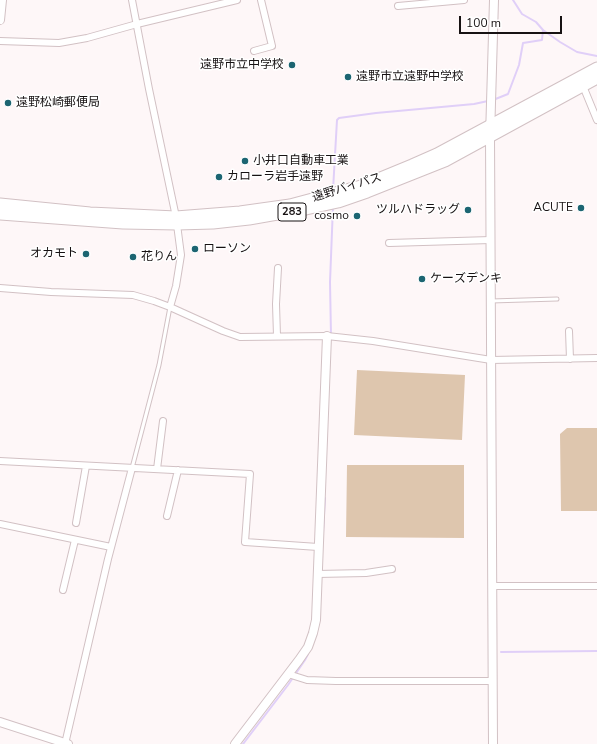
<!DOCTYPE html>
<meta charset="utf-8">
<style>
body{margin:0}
#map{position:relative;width:597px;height:744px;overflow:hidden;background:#fef7f8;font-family:"Nunito Sans",sans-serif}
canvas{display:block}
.scale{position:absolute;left:459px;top:16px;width:103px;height:18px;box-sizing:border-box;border:2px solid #171213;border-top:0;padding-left:5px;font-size:12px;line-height:14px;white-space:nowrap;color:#171213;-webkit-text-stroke:3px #fff;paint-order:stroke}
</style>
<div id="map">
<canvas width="597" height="744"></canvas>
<div class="scale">100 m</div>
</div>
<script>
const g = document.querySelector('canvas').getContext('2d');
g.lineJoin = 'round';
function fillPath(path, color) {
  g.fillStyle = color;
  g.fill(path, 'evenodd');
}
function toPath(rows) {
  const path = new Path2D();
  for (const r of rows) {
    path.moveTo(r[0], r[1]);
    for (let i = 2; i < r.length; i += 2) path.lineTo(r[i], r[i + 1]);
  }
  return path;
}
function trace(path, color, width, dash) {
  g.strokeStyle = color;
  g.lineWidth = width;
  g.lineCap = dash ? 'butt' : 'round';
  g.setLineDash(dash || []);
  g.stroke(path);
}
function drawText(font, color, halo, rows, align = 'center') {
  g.font = font + ' "Nunito Sans","Noto Sans JP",sans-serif';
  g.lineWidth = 3;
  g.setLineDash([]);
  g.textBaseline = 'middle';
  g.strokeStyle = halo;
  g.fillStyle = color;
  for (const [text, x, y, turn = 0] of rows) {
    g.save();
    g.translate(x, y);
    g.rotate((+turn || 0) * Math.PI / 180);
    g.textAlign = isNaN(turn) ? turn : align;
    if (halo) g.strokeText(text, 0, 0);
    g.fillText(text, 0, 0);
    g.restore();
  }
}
const green = toPath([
 [357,370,465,375,462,440,354,435],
 [567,428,597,428,597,511,561,511,560,434],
 [347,465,464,465,464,538,346,537]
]);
const stream = toPath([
 [513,0,522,14,536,22,543,30,560,42,577,52,597,56],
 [493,100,508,94,519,65,523,43,542,40,543,30],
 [333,190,337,120,339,118,376,113,474,104,488,101],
 [331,336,330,282,333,206],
 [323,532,325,498],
 [501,652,597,651],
 [243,744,288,685,305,660,308,654]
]);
const service = toPath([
 [491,301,557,299],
 [132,468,159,365,170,307]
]);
const minor = toPath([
 [132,0,149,89,176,217,181,255,176,286,170,307],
 [398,6,464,0],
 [0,41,59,43,87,38,137,24,237,0],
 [254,51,272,46,261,0],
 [583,86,597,120],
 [389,243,491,240],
 [0,288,51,292,133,295,154,301,170,307,223,331,240,337,327,336,373,341,491,360,597,358],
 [569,331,570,359],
 [277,336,276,304,278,268],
 [0,461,250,474,245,542,318,547],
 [157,469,163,421],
 [167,516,178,470],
 [76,523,86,466],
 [0,524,111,547],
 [317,574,366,573,392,569],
 [492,586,597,586],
 [63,590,75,540],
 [288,674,307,680,336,681,492,681],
 [65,744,108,559,132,468]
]);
const tertiary = toPath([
 [0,20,2,0],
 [0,722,68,744],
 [235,744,299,660,308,647,313,633,316,620,327,336],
 [493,744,490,137,494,0]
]);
const trunk = toPath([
 [0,204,90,213,176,217,240,212,290,205,361,186,412,165,437,154,597,68],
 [0,214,123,223,177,224,213,223,249,219,306,209,338,202,367,192,445,161,597,78]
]);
const markers = [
 [292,65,4,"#1c6572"],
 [348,77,4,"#1c6572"],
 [8,103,4,"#1c6572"],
 [245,161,4,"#1c6572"],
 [219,177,4,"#1c6572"],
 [581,208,4,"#1c6572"],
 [468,210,4,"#1c6572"],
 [357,216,4,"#1c6572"],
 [195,249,4,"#1c6572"],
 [86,254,4,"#1c6572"],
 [133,257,4,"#1c6572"],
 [422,279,4,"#1c6572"]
];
const shields = [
 [292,212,28]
];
const shieldNames = [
 ["283",292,212]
];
const poiNames = [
 ["遠野市立中学校",284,65,"right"],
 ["遠野市立遠野中学校",356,77],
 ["遠野松崎郵便局",16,103],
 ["小井口自動車工業",253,161],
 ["カローラ岩手遠野",227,177],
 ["ACUTE",573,208,"right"],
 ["ツルハドラッグ",460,210,"right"],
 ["cosmo",349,216,"right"],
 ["ローソン",203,249],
 ["オカモト",78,254,"right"],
 ["花りん",141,257],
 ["ケーズデンキ",430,279]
];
const streetNames = [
 ["遠野バイパス",347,188,-17]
];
fillPath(green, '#dec6ae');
trace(stream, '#e0cff8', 2);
trace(service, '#d2c1c4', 5);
trace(minor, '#d2c1c4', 8);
trace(tertiary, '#d2c1c4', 10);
trace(trunk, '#d2c1c4', 13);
trace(service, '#fff', 3);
trace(minor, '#fff', 6);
trace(tertiary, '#fff', 8);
trace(trunk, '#fff', 11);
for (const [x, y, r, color] of markers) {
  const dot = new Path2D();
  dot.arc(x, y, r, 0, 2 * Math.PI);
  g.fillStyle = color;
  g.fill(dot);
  trace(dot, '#fff', 1.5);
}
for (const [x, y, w] of shields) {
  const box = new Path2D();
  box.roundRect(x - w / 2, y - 9, w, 18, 3);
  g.fillStyle = '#fff';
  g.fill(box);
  trace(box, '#171213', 1);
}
drawText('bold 11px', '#171213', null, shieldNames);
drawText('12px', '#171213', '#fff', poiNames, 'left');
drawText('12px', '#171213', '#fff', streetNames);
</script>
